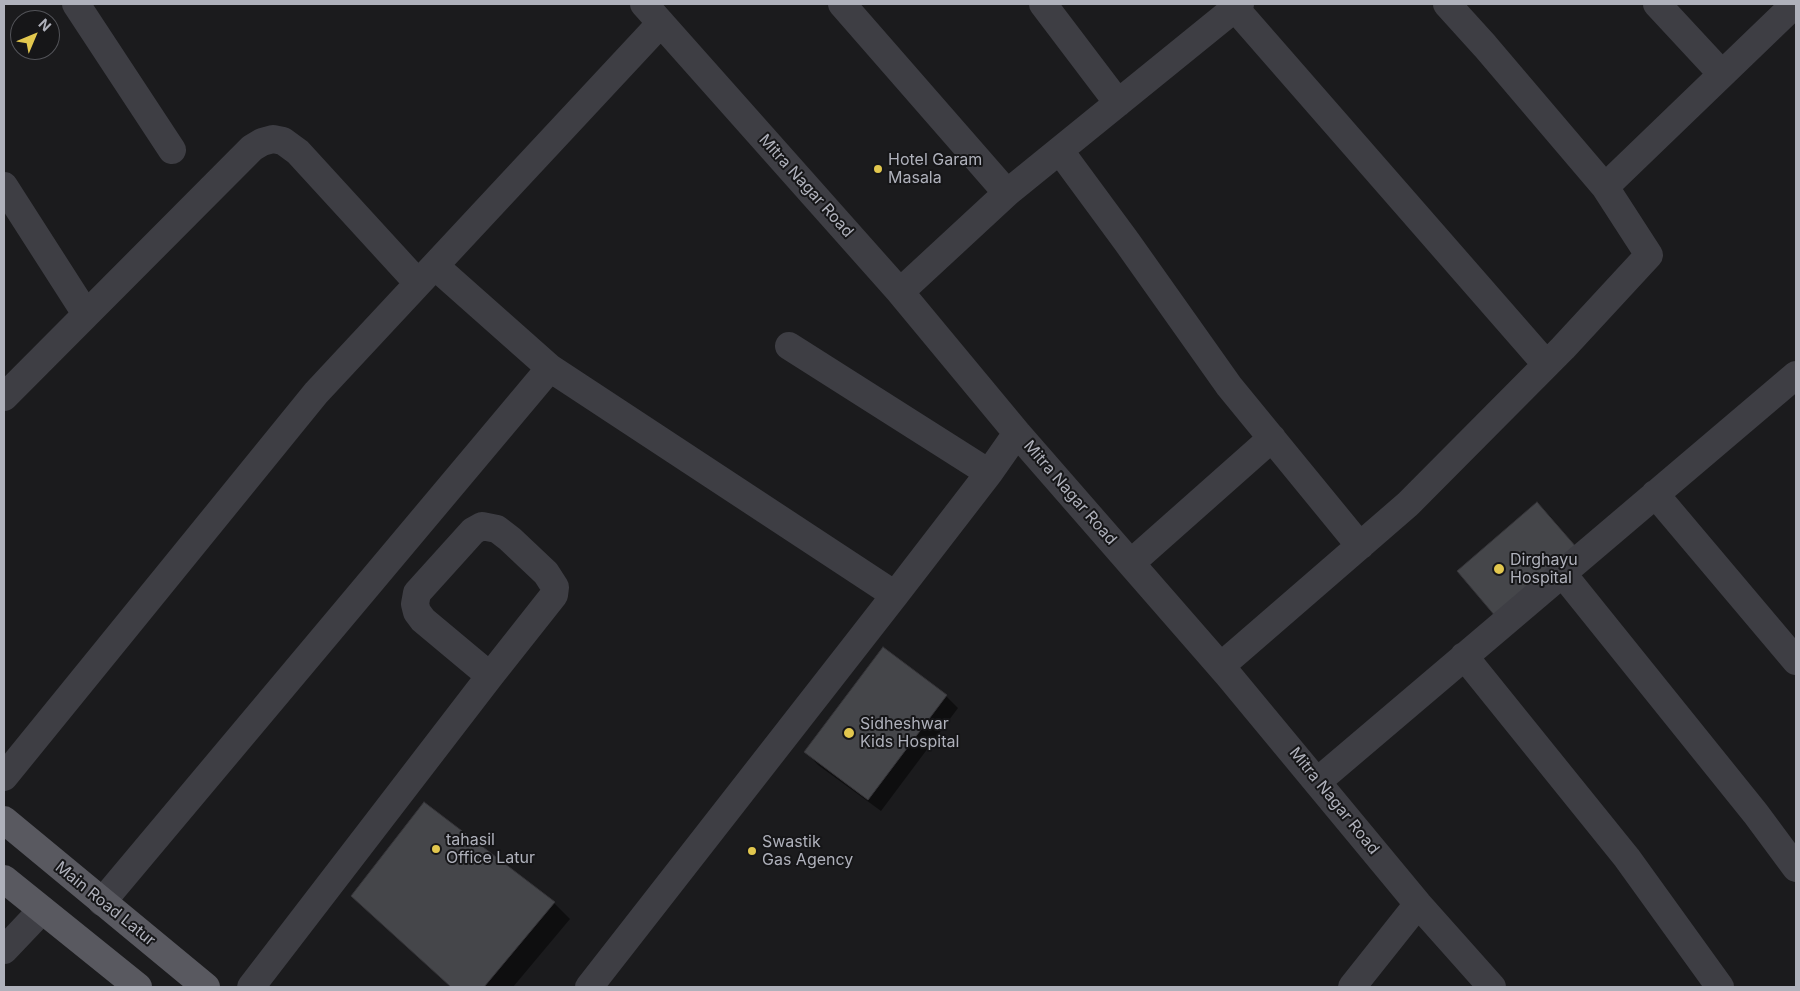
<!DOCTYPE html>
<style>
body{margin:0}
#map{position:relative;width:1800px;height:991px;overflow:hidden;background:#1b1b1d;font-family:Inter,sans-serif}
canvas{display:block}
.frame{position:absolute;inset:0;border:5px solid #afb1bb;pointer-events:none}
.north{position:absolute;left:10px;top:10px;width:50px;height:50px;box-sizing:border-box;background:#161618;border:1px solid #535459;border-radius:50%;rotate:45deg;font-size:14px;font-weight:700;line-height:20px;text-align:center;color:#afb1bb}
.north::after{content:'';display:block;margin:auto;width:18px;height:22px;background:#e2c74e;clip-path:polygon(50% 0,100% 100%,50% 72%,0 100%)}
</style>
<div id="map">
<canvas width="1800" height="991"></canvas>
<div class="frame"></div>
<div class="north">N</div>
</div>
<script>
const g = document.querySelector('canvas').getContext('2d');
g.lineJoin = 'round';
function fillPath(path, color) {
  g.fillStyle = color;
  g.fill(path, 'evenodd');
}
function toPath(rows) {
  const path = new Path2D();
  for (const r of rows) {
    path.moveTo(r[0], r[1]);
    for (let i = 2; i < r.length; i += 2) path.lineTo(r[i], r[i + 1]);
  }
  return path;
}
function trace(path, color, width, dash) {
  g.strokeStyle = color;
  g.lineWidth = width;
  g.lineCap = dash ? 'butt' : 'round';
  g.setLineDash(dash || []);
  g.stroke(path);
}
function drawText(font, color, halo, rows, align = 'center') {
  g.font = font + ' Inter,sans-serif';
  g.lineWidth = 4;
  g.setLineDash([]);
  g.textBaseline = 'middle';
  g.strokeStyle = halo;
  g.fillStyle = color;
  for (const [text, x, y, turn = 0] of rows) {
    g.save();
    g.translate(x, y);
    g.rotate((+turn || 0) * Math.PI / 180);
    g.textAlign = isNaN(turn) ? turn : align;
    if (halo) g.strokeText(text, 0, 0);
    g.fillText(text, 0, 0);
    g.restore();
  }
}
const shadow = toPath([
 [1537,503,1550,516,1588,561],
 [946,696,958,708,881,811,818,765,806,752],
 [554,903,570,919,513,987,452,987,369,912]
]);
const building = toPath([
 [1537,502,1577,548,1496,617,1457,571,1537,502],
 [883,647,947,695,868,800,804,752,883,647],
 [424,802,555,902,484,987,451,987,351,896,424,802]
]);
const minor = toPath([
 [76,4,172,150],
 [644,4,900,292,1017,433,1229,676,1418,904,1492,987],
 [842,4,1007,193],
 [1043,4,1118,103],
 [1447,4,1485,46,1605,187],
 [1657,4,1722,74],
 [1235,8,1546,364],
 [1060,151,1127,242,1229,386,1360,546],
 [4,186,86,314],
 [435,266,550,368,895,595],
 [900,292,1007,193,1240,4],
 [789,346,989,473],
 [4,397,252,148,262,142,273,139,283,141,298,152,418,283],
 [1655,494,1796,661],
 [1131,563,1272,438],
 [1562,573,1756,814,1796,868],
 [1464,656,1627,858,1720,987],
 [1221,666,1408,504,1563,348,1649,255,1605,187,1795,4],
 [4,777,316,393,661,23],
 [1318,781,1796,375],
 [102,902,550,368],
 [4,950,42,910],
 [251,987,490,676,554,595,555,587,546,573,510,539,497,529,482,526,473,531,417,593,415,604,417,612,423,620,490,676],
 [589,987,895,595,989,473,1017,433],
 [1352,987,1418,904]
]);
const major = toPath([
 [4,820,206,987],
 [4,879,138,987]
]);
const markers = [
 [878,169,5,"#e2c74e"],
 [1499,569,6,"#e2c74e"],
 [849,733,6,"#e2c74e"],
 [436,849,5,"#e2c74e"],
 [752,851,5,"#e2c74e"]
];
const poiNames = [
 ["Hotel Garam",888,160],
 ["Masala",888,178],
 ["Dirghayu",1510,560],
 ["Hospital",1510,578],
 ["Sidheshwar",860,724],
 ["Kids Hospital",860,742],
 ["tahasil",446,840],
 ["Office Latur",446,858],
 ["Swastik",762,842],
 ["Gas Agency",762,860]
];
const streetNames = [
 ["Mitra Nagar Road",806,186,48],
 ["Mitra Nagar Road",1070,493,49],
 ["Mitra Nagar Road",1334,801,51],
 ["Main Road Latur",105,904,39]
];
fillPath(shadow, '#0007');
fillPath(building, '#45464a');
trace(building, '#363539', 1);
trace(minor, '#3e3e44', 28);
trace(major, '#595960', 28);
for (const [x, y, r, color] of markers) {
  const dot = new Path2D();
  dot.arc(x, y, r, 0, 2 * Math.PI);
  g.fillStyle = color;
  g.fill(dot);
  trace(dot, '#161618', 2);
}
drawText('16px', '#afb1bb', '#161618', poiNames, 'left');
drawText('16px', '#afb1bb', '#161618', streetNames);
</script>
